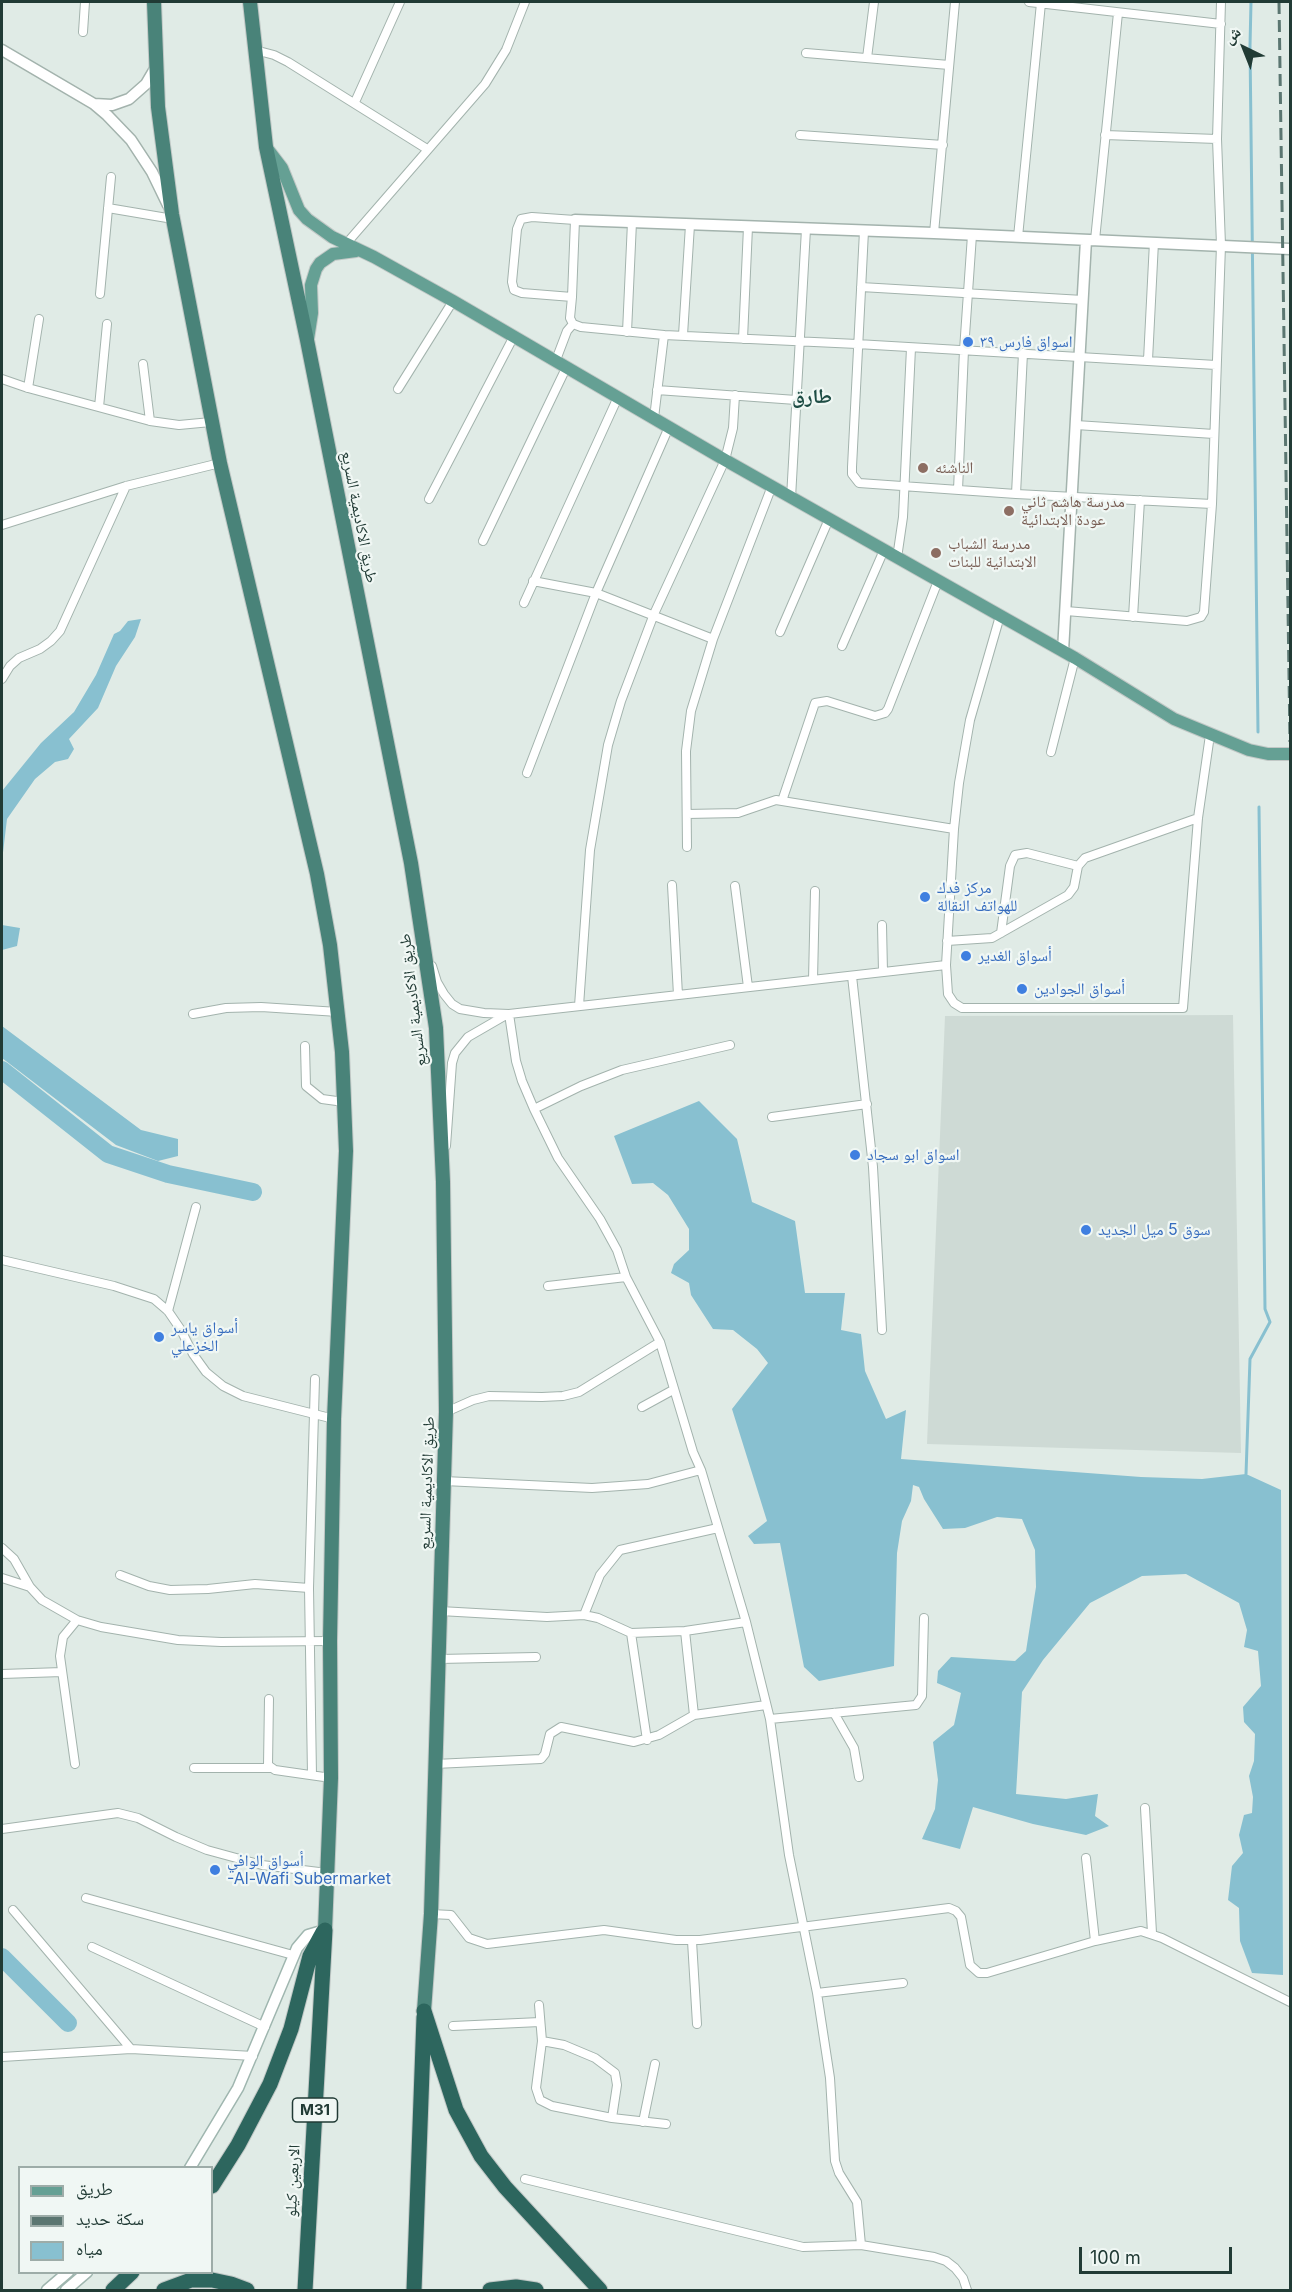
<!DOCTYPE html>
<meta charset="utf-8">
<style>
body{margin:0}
#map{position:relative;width:1292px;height:2292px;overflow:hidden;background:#e0ebe6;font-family:Inter,"Noto Naskh Arabic",sans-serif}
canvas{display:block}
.frame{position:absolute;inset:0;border:3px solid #213b35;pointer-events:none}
.legend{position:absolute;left:18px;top:2166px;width:195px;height:108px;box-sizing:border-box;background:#f0f7f4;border:2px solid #9daca8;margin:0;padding:8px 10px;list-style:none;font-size:18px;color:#213b35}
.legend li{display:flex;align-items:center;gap:12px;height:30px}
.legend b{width:30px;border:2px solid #9daca8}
.north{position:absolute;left:1214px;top:18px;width:60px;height:60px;-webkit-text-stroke:4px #f0f7f4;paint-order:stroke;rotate:317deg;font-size:16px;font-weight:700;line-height:24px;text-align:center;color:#213b35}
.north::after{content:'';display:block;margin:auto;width:21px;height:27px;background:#213b35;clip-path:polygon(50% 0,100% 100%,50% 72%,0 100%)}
.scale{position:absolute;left:1079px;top:2247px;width:153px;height:27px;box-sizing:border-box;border:3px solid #213b35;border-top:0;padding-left:8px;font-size:18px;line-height:21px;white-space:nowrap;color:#213b35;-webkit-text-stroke:4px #f0f7f4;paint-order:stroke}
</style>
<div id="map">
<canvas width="1292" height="2292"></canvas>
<div class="frame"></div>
<ul class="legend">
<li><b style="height:8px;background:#65a094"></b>طريق</li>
<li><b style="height:8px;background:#5b7671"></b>سكة حديد</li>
<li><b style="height:16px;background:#88c0d0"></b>مياه</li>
</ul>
<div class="north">ش</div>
<div class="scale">100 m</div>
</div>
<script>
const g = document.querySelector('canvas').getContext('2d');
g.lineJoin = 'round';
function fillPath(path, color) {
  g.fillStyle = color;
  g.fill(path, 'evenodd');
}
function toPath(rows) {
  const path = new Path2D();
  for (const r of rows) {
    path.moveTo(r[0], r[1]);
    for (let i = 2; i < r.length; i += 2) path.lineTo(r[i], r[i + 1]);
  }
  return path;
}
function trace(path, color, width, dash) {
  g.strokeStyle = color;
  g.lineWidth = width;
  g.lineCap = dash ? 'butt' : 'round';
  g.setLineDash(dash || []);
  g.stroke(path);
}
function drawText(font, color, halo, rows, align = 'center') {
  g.font = font + ' Inter,"Noto Naskh Arabic",sans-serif';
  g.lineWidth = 4.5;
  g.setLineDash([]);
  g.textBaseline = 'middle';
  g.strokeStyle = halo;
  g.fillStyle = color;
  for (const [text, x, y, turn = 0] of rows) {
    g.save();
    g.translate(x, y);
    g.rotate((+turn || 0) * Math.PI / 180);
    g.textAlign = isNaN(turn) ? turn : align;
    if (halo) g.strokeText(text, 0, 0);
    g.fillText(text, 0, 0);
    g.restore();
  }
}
const built = toPath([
 [1233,1015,1241,1453,927,1444,945,1016]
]);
const water = toPath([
 [141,619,135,637,116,666,98,708,69,739,74,749,68,759,55,762,35,779,7,819,2,861,2,791,41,743,74,712,96,675,114,634,120,631,128,621],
 [2,925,20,928,17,946,2,950],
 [2,1026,141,1130,178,1139,178,1156,158,1161,116,1145,2,1058],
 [699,1101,737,1139,752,1202,795,1221,805,1293,845,1293,841,1330,861,1334,865,1371,886,1419,906,1410,901,1459,1141,1477,1202,1479,1246,1474,1281,1490,1283,1975,1252,1973,1240,1941,1239,1908,1228,1900,1232,1866,1243,1853,1239,1835,1244,1815,1252,1813,1253,1797,1249,1776,1254,1761,1255,1734,1244,1722,1243,1707,1261,1686,1258,1651,1244,1647,1247,1630,1239,1603,1186,1574,1142,1576,1090,1603,1043,1660,1022,1692,1016,1794,1066,1799,1098,1794,1095,1816,1109,1826,1086,1835,1033,1824,973,1807,960,1849,922,1839,935,1809,938,1780,933,1742,954,1725,961,1693,937,1683,938,1671,951,1657,1015,1661,1026,1651,1036,1587,1035,1550,1022,1519,997,1517,965,1528,943,1529,924,1499,919,1487,913,1485,911,1501,902,1521,897,1553,894,1666,819,1681,804,1667,780,1543,754,1544,748,1536,767,1521,732,1409,768,1363,757,1349,733,1330,713,1329,691,1295,689,1283,671,1273,674,1264,689,1250,689,1229,668,1195,653,1183,632,1184,614,1136]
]);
const stream = toPath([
 [1251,2,1250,46,1258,732],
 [1246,1474,1250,1359,1270,1322,1265,1309,1259,807]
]);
const river = toPath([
 [2,1070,108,1154,168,1174,253,1192],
 [2,1957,68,2023]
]);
const minor = toPath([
 [1029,2,1221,24],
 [83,32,85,2],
 [255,50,274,55,288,62,427,149],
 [806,53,949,65],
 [867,58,874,2],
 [355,102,400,2],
 [800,135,943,145],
 [1105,135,1217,139],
 [108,208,173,219],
 [864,231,852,467,852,474,859,483,1016,494,1212,504],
 [934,233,955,2],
 [1018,237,1041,3],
 [1095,240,1118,13],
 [346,244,485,84,506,50,525,2],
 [861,287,1083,300],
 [100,294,111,177],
 [572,297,522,293,514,290,512,282,517,229,521,219,532,217,575,220,572,297,570,318,573,324,581,327,664,335,857,344,1216,365],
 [627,332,632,222],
 [683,335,690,225],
 [743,339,748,227],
 [556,360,567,331,573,324],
 [1148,360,1154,242],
 [143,364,150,421],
 [2,379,28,388,150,421,179,425,211,422],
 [28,388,39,319],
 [398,389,453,301],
 [657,390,796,400],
 [99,407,107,324],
 [654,418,664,335],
 [1076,425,1214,434],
 [958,490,964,350,972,235],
 [1016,494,1023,353],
 [791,498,806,229],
 [429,499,514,336],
 [2,525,126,486,220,463],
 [483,541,567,366],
 [897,558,903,517,911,348],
 [533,581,596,593,713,639],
 [524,603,618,397],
 [1066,611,1187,621,1201,617,1204,612,1212,504,1221,245,1217,139,1221,2],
 [1000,616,970,720,959,783,954,829,946,965,948,994,954,1003,962,1008,1183,1008,1198,818,1210,735],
 [1133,617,1140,500],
 [780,632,829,519],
 [842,646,884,550],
 [2,679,10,666,19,658,40,649,51,641,60,631,126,486],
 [1051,752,1075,658],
 [527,773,596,593,669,427],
 [782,801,815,703,827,701,875,716,885,713,888,709,938,581],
 [687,814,738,813,776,800,954,829],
 [687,847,686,751,691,711,713,639,772,486],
 [672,885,678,995],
 [735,886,748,987],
 [882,925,883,972],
 [1001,933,1010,866,1015,855,1027,853,1078,866],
 [947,941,992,938,1068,895,1074,887,1078,866,1085,858,1198,818],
 [432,966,437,982,444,994,452,1004,460,1009,484,1013,509,1014,946,965],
 [852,976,873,1167,882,1330],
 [813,980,815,891],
 [579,1006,590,850,608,745,621,701,654,614,725,460,733,428,735,395],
 [193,1014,226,1008,261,1007,338,1012],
 [509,1014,516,1061,522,1081,534,1109,558,1158,600,1219,617,1250,626,1277,660,1342,693,1452,701,1470,746,1622,770,1719,789,1855,817,1993,830,2078,835,2161,839,2173,857,2202,861,2245],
 [305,1046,306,1086,322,1099,344,1102],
 [534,1109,581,1086,622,1070,730,1045],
 [772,1117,867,1104],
 [446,1146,452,1063,455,1053,468,1037,506,1015],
 [2,1260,114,1286,154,1299,168,1311,181,1330,193,1354,206,1372,223,1386,243,1396,334,1419],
 [548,1286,626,1277],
 [168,1311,196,1207],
 [642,1407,673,1390],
 [446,1412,473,1400,489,1396,542,1397,563,1396,579,1392,660,1342],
 [444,1481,592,1488,648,1484,701,1470],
 [2,1548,14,1559,30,1587,42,1600,77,1620,101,1627,178,1640,221,1642,330,1641],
 [120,1575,149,1586,170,1590,208,1589,255,1584,309,1588],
 [2,1578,30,1587],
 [440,1611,547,1617,584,1615,598,1618,631,1633,685,1631,746,1622],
 [584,1615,600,1575,620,1550,718,1528],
 [685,1631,694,1715],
 [631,1633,647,1740],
 [439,1659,536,1657],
 [2,1674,62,1672],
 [269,1699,268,1765,275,1770,331,1778],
 [834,1713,854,1748,859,1777],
 [770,1719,916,1705,922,1696,924,1618],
 [75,1764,60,1656,63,1637,77,1620],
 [435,1764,541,1759,545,1754,550,1734,561,1727,634,1742,659,1735,694,1715,766,1705],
 [194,1768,271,1768],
 [312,1775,309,1588,315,1379],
 [1145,1808,1152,1933],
 [2,1829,118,1813,138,1818,176,1837,207,1850,262,1865,327,1873],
 [1086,1858,1095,1941],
 [86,1898,293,1955],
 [13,1910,131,2049],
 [431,1914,451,1915,469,1938,487,1944,604,1930,676,1940,700,1940,949,1908,956,1911,961,1917,970,1965,979,1973,987,1973,1095,1941,1141,1931,1162,1938,1290,2002],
 [692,1941,697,2024],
 [92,1947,265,2027],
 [817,1993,903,1983],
 [539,2005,542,2041,536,2088,540,2100,552,2106,612,2118,666,2124],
 [453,2026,540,2022],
 [542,2041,564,2045,595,2058,615,2073,617,2085,612,2118],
 [2,2057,131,2049,253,2056],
 [643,2122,655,2064],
 [525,2179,803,2247,861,2245,934,2257,946,2261,955,2268,963,2278,967,2290]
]);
const tertiary = toPath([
 [2,50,94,104,107,115,131,140,152,172,168,205],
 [94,104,112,105,129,99,146,84,156,67],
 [575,220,934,233,1290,249],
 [1063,651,1086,240]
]);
const secondary = toPath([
 [190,2168,238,2088,297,1948,308,1935,325,1930],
 [47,2290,68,2272],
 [66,2290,87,2272]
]);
const primary = toPath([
 [266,147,282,168,299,210,307,219,332,237,374,257,453,301,725,460,1075,658,1174,719,1249,750,1268,754,1290,754],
 [308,339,312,313,311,285,316,269,320,263,333,254,356,251]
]);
const trunk = toPath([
 [154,2,158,107,172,214,220,463,317,874,330,945,342,1052,346,1151,334,1419,330,1641,331,1778,325,1930],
 [250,2,266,147,307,340,411,863,436,1028,443,1182,446,1412,431,1914,424,2011]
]);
const motorway = toPath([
 [424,2011,456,2110,481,2156,505,2187,600,2290],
 [212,2186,238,2145,270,2084,291,2029,310,1956,323,1932],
 [113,2290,132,2272],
 [164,2290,191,2280,212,2280,231,2284,247,2290],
 [305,2290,325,1930],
 [414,2290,424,2017],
 [490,2290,516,2287,536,2290]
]);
const rail = toPath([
 [1279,2,1290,742]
]);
const markers = [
 [968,342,6,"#3f7fe0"],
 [923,468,6,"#8d6e63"],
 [1009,511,6,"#8d6e63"],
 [936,553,6,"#8d6e63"],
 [925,897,6,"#3f7fe0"],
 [966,956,6,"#3f7fe0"],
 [1022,989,6,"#3f7fe0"],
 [855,1155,6,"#3f7fe0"],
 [1086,1230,6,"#3f7fe0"],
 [159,1337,6,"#3f7fe0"],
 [215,1870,6,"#3f7fe0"]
];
const shields = [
 [315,2110,45]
];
const shieldNames = [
 ["M31",315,2110]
];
const shopNames = [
 ["اسواق فارس ٣٩",980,342],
 ["مركز فدك",937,888],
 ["للهواتف النقالة",937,906],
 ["أسواق الغدير",978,956],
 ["أسواق الجوادين",1034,989],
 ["اسواق ابو سجاد",867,1155],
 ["سوق 5 ميل الجديد",1098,1230],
 ["أسواق ياسر",171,1328],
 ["الخزعلي",171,1346],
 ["أسواق الوافي",227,1861],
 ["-Al-Wafi Subermarket",227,1879]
];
const educationNames = [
 ["الناشئه",935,468],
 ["مدرسة هاشم ثاني",1021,502],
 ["عودة الابتدائية",1021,520],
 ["مدرسة الشباب",948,544],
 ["الابتدائية للبنات",948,562]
];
const streetNames = [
 ["طريق الاكاديمية السريع",359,517,79],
 ["طريق الاكاديمية السريع",413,1000,-97],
 ["طريق الاكاديمية السريع",427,1483,-88],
 ["الاربعين كيلو",293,2181,-87]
];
const quarterNames = [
 ["طارق",812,397]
];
fillPath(built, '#cedad5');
fillPath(water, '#88c0d0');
trace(stream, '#88c0d0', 3);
trace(river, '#88c0d0', 18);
trace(minor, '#a3b3ad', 10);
trace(tertiary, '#a3b3ad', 13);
trace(secondary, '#9fb6af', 13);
trace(primary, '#c1c8c6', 14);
trace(trunk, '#c1c8c6', 16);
trace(motorway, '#c1c8c6', 17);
trace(minor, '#fff', 8);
trace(tertiary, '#fff', 10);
trace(secondary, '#fff', 10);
trace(primary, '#65a094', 12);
trace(trunk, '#498379', 14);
trace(motorway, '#2d665e', 15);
trace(rail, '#5b7671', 3, [12, 6]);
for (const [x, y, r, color] of markers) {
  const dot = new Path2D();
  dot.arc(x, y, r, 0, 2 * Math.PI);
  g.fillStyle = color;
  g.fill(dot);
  trace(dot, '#f0f7f4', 2);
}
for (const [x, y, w] of shields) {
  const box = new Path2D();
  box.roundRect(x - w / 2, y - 12, w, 24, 4.5);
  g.fillStyle = '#f0f7f4';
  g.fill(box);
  trace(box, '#213b35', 1.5);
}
drawText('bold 15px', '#213b35', null, shieldNames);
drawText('16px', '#366cbe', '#f0f7f4', shopNames, 'left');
drawText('16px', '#785e54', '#f0f7f4', educationNames, 'left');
drawText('16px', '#213b35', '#f0f7f4', streetNames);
drawText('bold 20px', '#1d4c44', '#f0f7f4', quarterNames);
</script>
